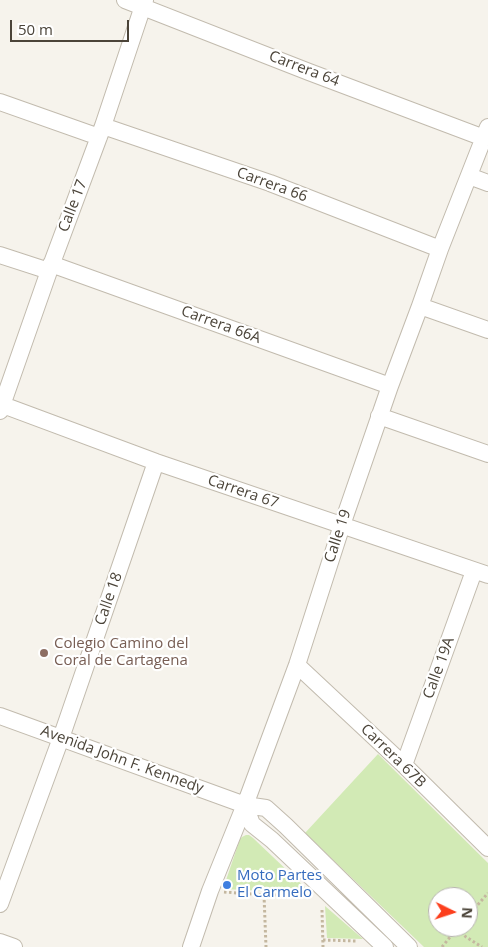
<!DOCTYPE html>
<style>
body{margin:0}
#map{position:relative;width:488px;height:947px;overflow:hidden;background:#f6f3ec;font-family:"Open Sans",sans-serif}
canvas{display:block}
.north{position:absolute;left:428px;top:887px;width:50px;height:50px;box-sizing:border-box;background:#fff;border:1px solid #b7b4b0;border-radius:50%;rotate:94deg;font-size:14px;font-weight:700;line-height:20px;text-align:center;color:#4b4439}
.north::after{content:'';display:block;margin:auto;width:18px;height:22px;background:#fc3f1d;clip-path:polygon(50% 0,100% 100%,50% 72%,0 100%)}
.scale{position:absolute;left:10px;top:20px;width:119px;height:22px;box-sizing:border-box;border:2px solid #4b4439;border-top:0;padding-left:6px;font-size:15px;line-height:18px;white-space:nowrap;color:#4b4439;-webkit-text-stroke:4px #fff;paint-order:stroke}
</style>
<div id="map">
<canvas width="488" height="947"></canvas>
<div class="north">N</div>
<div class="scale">50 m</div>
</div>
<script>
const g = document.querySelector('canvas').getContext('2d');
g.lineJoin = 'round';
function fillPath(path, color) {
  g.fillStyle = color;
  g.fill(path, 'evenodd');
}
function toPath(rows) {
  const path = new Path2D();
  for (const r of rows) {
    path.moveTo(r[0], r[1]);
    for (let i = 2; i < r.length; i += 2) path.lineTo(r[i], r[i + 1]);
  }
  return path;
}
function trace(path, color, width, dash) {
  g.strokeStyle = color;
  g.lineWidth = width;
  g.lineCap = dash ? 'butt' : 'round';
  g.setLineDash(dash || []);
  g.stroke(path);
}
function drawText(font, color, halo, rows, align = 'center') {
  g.font = font + ' "Open Sans",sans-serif';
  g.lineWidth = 4.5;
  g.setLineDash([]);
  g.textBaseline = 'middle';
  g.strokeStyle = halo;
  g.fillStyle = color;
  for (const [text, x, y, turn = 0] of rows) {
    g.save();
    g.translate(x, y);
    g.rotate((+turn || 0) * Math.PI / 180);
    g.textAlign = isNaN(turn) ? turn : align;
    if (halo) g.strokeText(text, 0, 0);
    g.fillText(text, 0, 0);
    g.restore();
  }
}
const green = toPath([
 [378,754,488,863,488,947,424,947,305,833],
 [438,897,468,897,468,927,438,927],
 [246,835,249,835,253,838,311,893,223,889,240,839,242,837],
 [325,906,363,939,327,938]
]);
const path = toPath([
 [224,892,264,895,308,895],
 [264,895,266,947],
 [322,910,323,947],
 [468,916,488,893],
 [457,929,466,937,482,947],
 [323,940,357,941],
 [442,947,458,927]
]);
const minor = toPath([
 [125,0,309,72,484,138],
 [0,102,99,137],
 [103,126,270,183,440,249],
 [469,176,488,183],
 [0,255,49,271],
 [51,264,390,386],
 [420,306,488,330],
 [0,404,156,462,488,575],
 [0,411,49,271,103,126,145,0],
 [379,416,488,454],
 [297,665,404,765,488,848],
 [0,716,245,805,266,808,286,826,409,947],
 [404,765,474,571],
 [245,805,252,824,272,840,385,947],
 [0,904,61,738,156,462],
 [0,942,14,947],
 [191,947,210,891,248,797,297,665,342,525,390,386,420,306,440,249,488,127]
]);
const markers = [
 [44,653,5,"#8d6e63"],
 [227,885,5,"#3f7fe0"]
];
const streetNames = [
 ["Carrera 64",304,69,21],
 ["Carrera 66",272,185,20],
 ["Calle 17",73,206,-69],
 ["Carrera 66A",221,325,20],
 ["Carrera 67",243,492,19],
 ["Calle 19",338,536,-72],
 ["Calle 18",109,599,-71],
 ["Calle 19A",439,668,-70],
 ["Carrera 67B",393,756,44],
 ["Avenida John F. Kennedy",122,760,20]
];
const educationNames = [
 ["Colegio Camino del",54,644],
 ["Coral de Cartagena",54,661]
];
const shopNames = [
 ["Moto Partes",237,876],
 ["El Carmelo",237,893]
];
fillPath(green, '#d2eab5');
trace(minor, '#c2bbae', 18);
trace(path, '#c4b79f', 3, [2.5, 2.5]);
trace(minor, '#fff', 16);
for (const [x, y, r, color] of markers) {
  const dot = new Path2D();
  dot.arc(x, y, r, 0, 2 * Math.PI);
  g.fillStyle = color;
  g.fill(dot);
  trace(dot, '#fff', 2);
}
drawText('15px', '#4b4439', '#fff', streetNames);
drawText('15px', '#785e54', '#fff', educationNames, 'left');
drawText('15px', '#366cbe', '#fff', shopNames, 'left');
</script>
